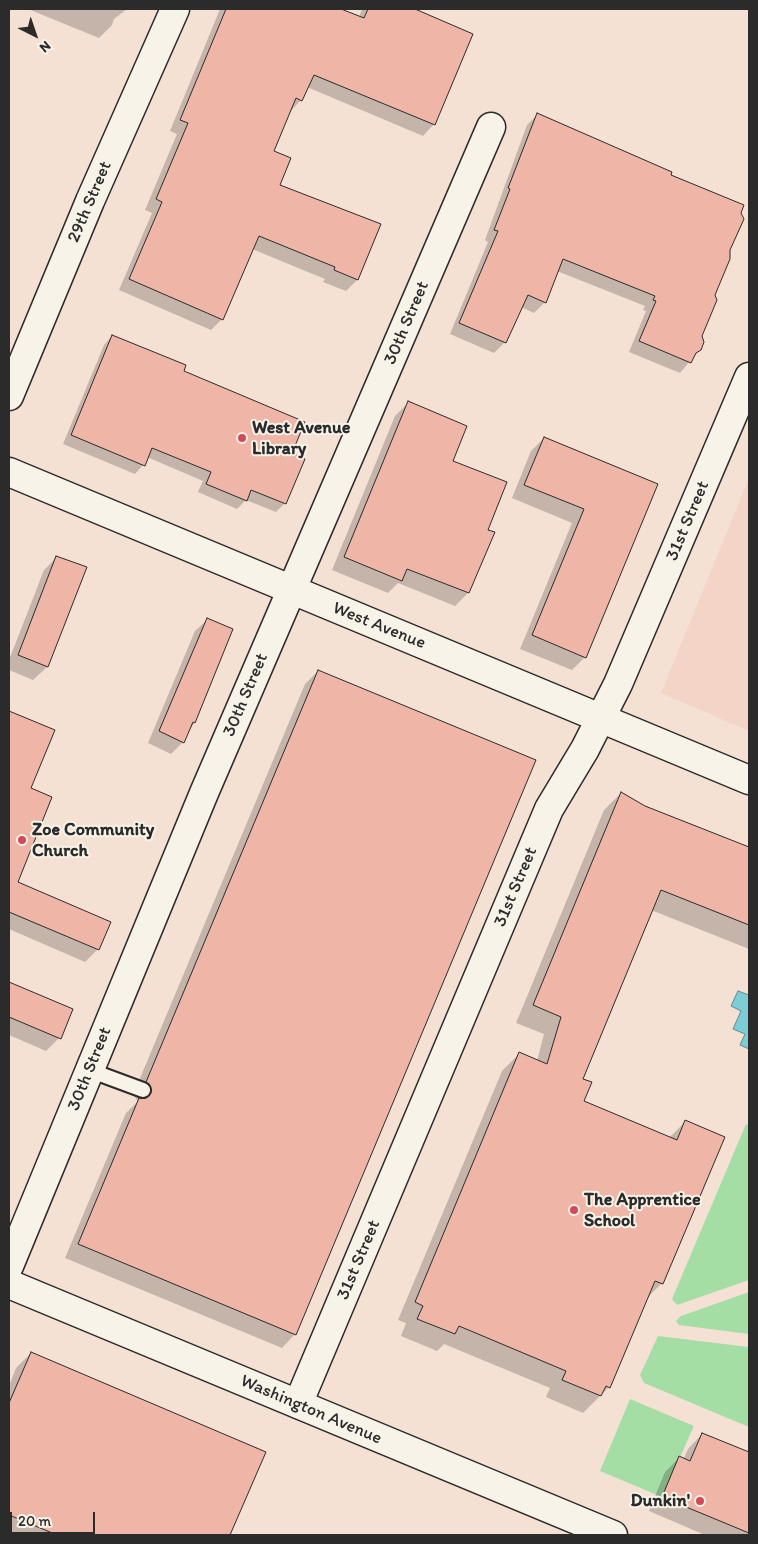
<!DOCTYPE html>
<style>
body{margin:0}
#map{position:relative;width:758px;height:1544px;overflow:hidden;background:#f5e1d4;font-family:Itim,sans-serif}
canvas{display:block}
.frame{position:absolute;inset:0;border:10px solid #2b2b2b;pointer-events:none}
.north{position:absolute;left:10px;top:10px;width:50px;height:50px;-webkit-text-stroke:4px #f7f3e8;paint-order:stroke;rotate:139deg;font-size:14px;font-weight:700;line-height:20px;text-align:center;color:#2b2b2b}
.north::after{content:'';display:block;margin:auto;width:18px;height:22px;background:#2b2b2b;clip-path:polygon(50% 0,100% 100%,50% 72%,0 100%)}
.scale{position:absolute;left:10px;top:1512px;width:85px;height:22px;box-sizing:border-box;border:2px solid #2b2b2b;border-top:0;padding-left:6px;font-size:15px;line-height:18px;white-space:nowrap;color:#2b2b2b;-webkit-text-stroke:4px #f7f3e8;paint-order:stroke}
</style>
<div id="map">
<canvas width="758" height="1544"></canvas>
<div class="frame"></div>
<div class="north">N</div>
<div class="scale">20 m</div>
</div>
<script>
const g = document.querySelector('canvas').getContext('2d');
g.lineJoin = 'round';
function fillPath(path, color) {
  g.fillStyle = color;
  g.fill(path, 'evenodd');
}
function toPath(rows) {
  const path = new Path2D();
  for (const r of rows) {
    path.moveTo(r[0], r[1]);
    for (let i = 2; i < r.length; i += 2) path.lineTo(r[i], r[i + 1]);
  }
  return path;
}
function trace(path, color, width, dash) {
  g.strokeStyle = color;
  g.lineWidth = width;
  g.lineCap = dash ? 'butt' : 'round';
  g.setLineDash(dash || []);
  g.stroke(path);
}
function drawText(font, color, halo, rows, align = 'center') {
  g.font = font + ' Itim,sans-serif';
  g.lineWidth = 4;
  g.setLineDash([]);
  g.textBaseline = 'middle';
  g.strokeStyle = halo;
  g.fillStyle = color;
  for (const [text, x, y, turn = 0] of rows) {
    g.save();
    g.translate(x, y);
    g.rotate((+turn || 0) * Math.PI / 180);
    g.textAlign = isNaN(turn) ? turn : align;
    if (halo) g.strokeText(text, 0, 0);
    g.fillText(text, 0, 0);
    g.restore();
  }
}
const built = toPath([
 [749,478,749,731,661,693]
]);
const green = toPath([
 [746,1124,749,1126,749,1280,677,1305,672,1299],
 [749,1292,749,1334,679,1325,676,1321,681,1316],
 [658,1336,749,1347,749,1427,644,1383,640,1375],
 [630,1399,694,1426,662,1497,600,1471]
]);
const water = toPath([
 [738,991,749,995,749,1049,740,1045,745,1034,733,1029,741,1011,731,1006,738,991]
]);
const shadow = toPath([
 [28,9,127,9,114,19,112,25,99,38],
 [220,9,339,9,359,17,362,9,411,9,472,34,434,124,423,136,307,87,301,100,290,112,272,152,278,186,379,225,357,280,346,291,323,282,325,279,252,249,222,319,211,330,119,290,152,213,145,210,177,134,170,131],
 [537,115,669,175,728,249,701,336,700,349,680,373,629,352,646,311,643,310,645,306,557,271,545,302,534,313,521,307,505,342,494,353,450,334,488,242,485,240,527,125],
 [112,336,182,372,290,454,285,503,276,512,246,500,237,509,198,492,203,481,147,457,143,465,135,474,63,444,104,345],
 [408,403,451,461,487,530,468,593,455,606,398,583,388,593,332,570,395,416],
 [544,438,657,484,585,657,572,670,520,649,572,523,512,498,531,451],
 [57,557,85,568,47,667,33,680,9,670,9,660,44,570],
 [207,620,232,630,194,723,183,742,171,754,148,743,195,631],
 [318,671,295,1334,282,1348,65,1258,126,1113,138,1101,133,1095,305,684],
 [9,712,53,731,29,789,16,883,98,949,85,962,9,929],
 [621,793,644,807,749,849,749,949,651,910,581,1079,582,1102,669,1138,685,1122,662,1283,645,1300,609,1387,583,1413,546,1397,550,1388,444,1344,437,1351,401,1336,406,1323,398,1320,502,1071,519,1054,537,1061,544,1034,516,1023,604,810],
 [9,984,71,1010,59,1038,46,1051,9,1035],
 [31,1353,264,1453,229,1535,9,1535,9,1386,16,1368],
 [702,1434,749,1454,749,1535,705,1535,649,1511,665,1472,679,1458,683,1460,688,1449]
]);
const building = toPath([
 [226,9,341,9,364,18,368,9,415,9,473,34,435,125,314,75,302,101,296,98,274,151,291,158,280,185,381,224,358,280,334,270,335,267,259,236,223,320,129,279,162,202,156,199,188,123,180,120,226,9],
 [537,113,672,172,671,175,744,205,741,213,744,219,730,250,730,259,715,295,717,300,702,336,704,342,701,350,696,353,691,363,639,341,656,301,653,300,655,296,563,259,546,303,528,295,506,343,459,323,498,231,494,230,510,189,508,188,537,113],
 [112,335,186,365,184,371,305,422,292,453,305,459,286,504,251,490,247,501,206,484,211,472,152,448,145,466,71,435,112,335],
 [408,401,467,426,453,461,507,482,488,530,495,532,469,593,407,569,402,581,344,557,408,401],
 [544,437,658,484,586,658,532,635,584,509,524,485,544,437],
 [56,556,87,567,48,667,18,655,56,556],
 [207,618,233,629,195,723,193,722,184,743,159,731,207,618],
 [318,670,536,760,296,1335,78,1244,139,1098,145,1098,151,1093,151,1088,146,1082,318,670],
 [9,711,55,730,31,788,52,797,18,882,111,922,99,950,9,912,9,711],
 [621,792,645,806,749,847,749,925,661,890,583,1079,592,1082,584,1101,677,1140,685,1120,725,1137,663,1284,655,1281,610,1388,606,1386,601,1396,562,1380,566,1371,459,1326,455,1334,417,1319,423,1306,415,1302,519,1052,547,1064,561,1017,533,1005,621,792],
 [9,982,73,1009,61,1039,9,1017,9,982],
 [31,1352,266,1452,230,1535,57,1535,9,1515,9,1403,31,1352],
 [702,1433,749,1452,749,1533,662,1497,679,1456,690,1461,702,1433]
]);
const service = toPath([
 [89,1070,143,1090]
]);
const minor = toPath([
 [9,396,90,201,175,9],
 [9,1266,204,793,491,127],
 [298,1404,549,809,585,749,618,684,749,377]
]);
const tertiary = toPath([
 [9,472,749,780],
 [9,1284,613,1535]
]);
const markers = [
 [242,438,5,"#d1495b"],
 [22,840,5,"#d1495b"],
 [574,1210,5,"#d1495b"],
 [700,1501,5,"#d1495b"]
];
const streetNames = [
 ["29th Street",90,202,-67],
 ["30th Street",407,323,-67],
 ["31st Street",688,521,-67],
 ["West Avenue",379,626,22],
 ["30th Street",246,695,-67],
 ["31st Street",516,887,-67],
 ["30th Street",90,1069,-68],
 ["31st Street",359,1260,-67],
 ["Washington Avenue",311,1410,23]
];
const poiNames = [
 ["West Avenue",252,428],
 ["Library",252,449],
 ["Zoe Community",32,830],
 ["Church",32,851],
 ["The Apprentice",584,1200],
 ["School",584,1221],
 ["Dunkin'",690,1501,"right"]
];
fillPath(built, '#f3d4c6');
fillPath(green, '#a4dea4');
fillPath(water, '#7ccdd5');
trace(water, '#5c8c91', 1);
fillPath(shadow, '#0003');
fillPath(building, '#efb6a7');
trace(building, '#2b2b2b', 1);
trace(service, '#2b2b2b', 18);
trace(minor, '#2b2b2b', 31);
trace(tertiary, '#2b2b2b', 31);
trace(service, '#f7f3e8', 14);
trace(minor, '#f7f3e8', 28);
trace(tertiary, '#f7f3e8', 28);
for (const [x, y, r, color] of markers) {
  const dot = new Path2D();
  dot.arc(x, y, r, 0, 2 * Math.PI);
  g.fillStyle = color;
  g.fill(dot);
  trace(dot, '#f7f3e8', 2);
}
drawText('18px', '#2b2b2b', '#f7f3e8', streetNames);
drawText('bold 18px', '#2b2b2b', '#f7f3e8', poiNames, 'left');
</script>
